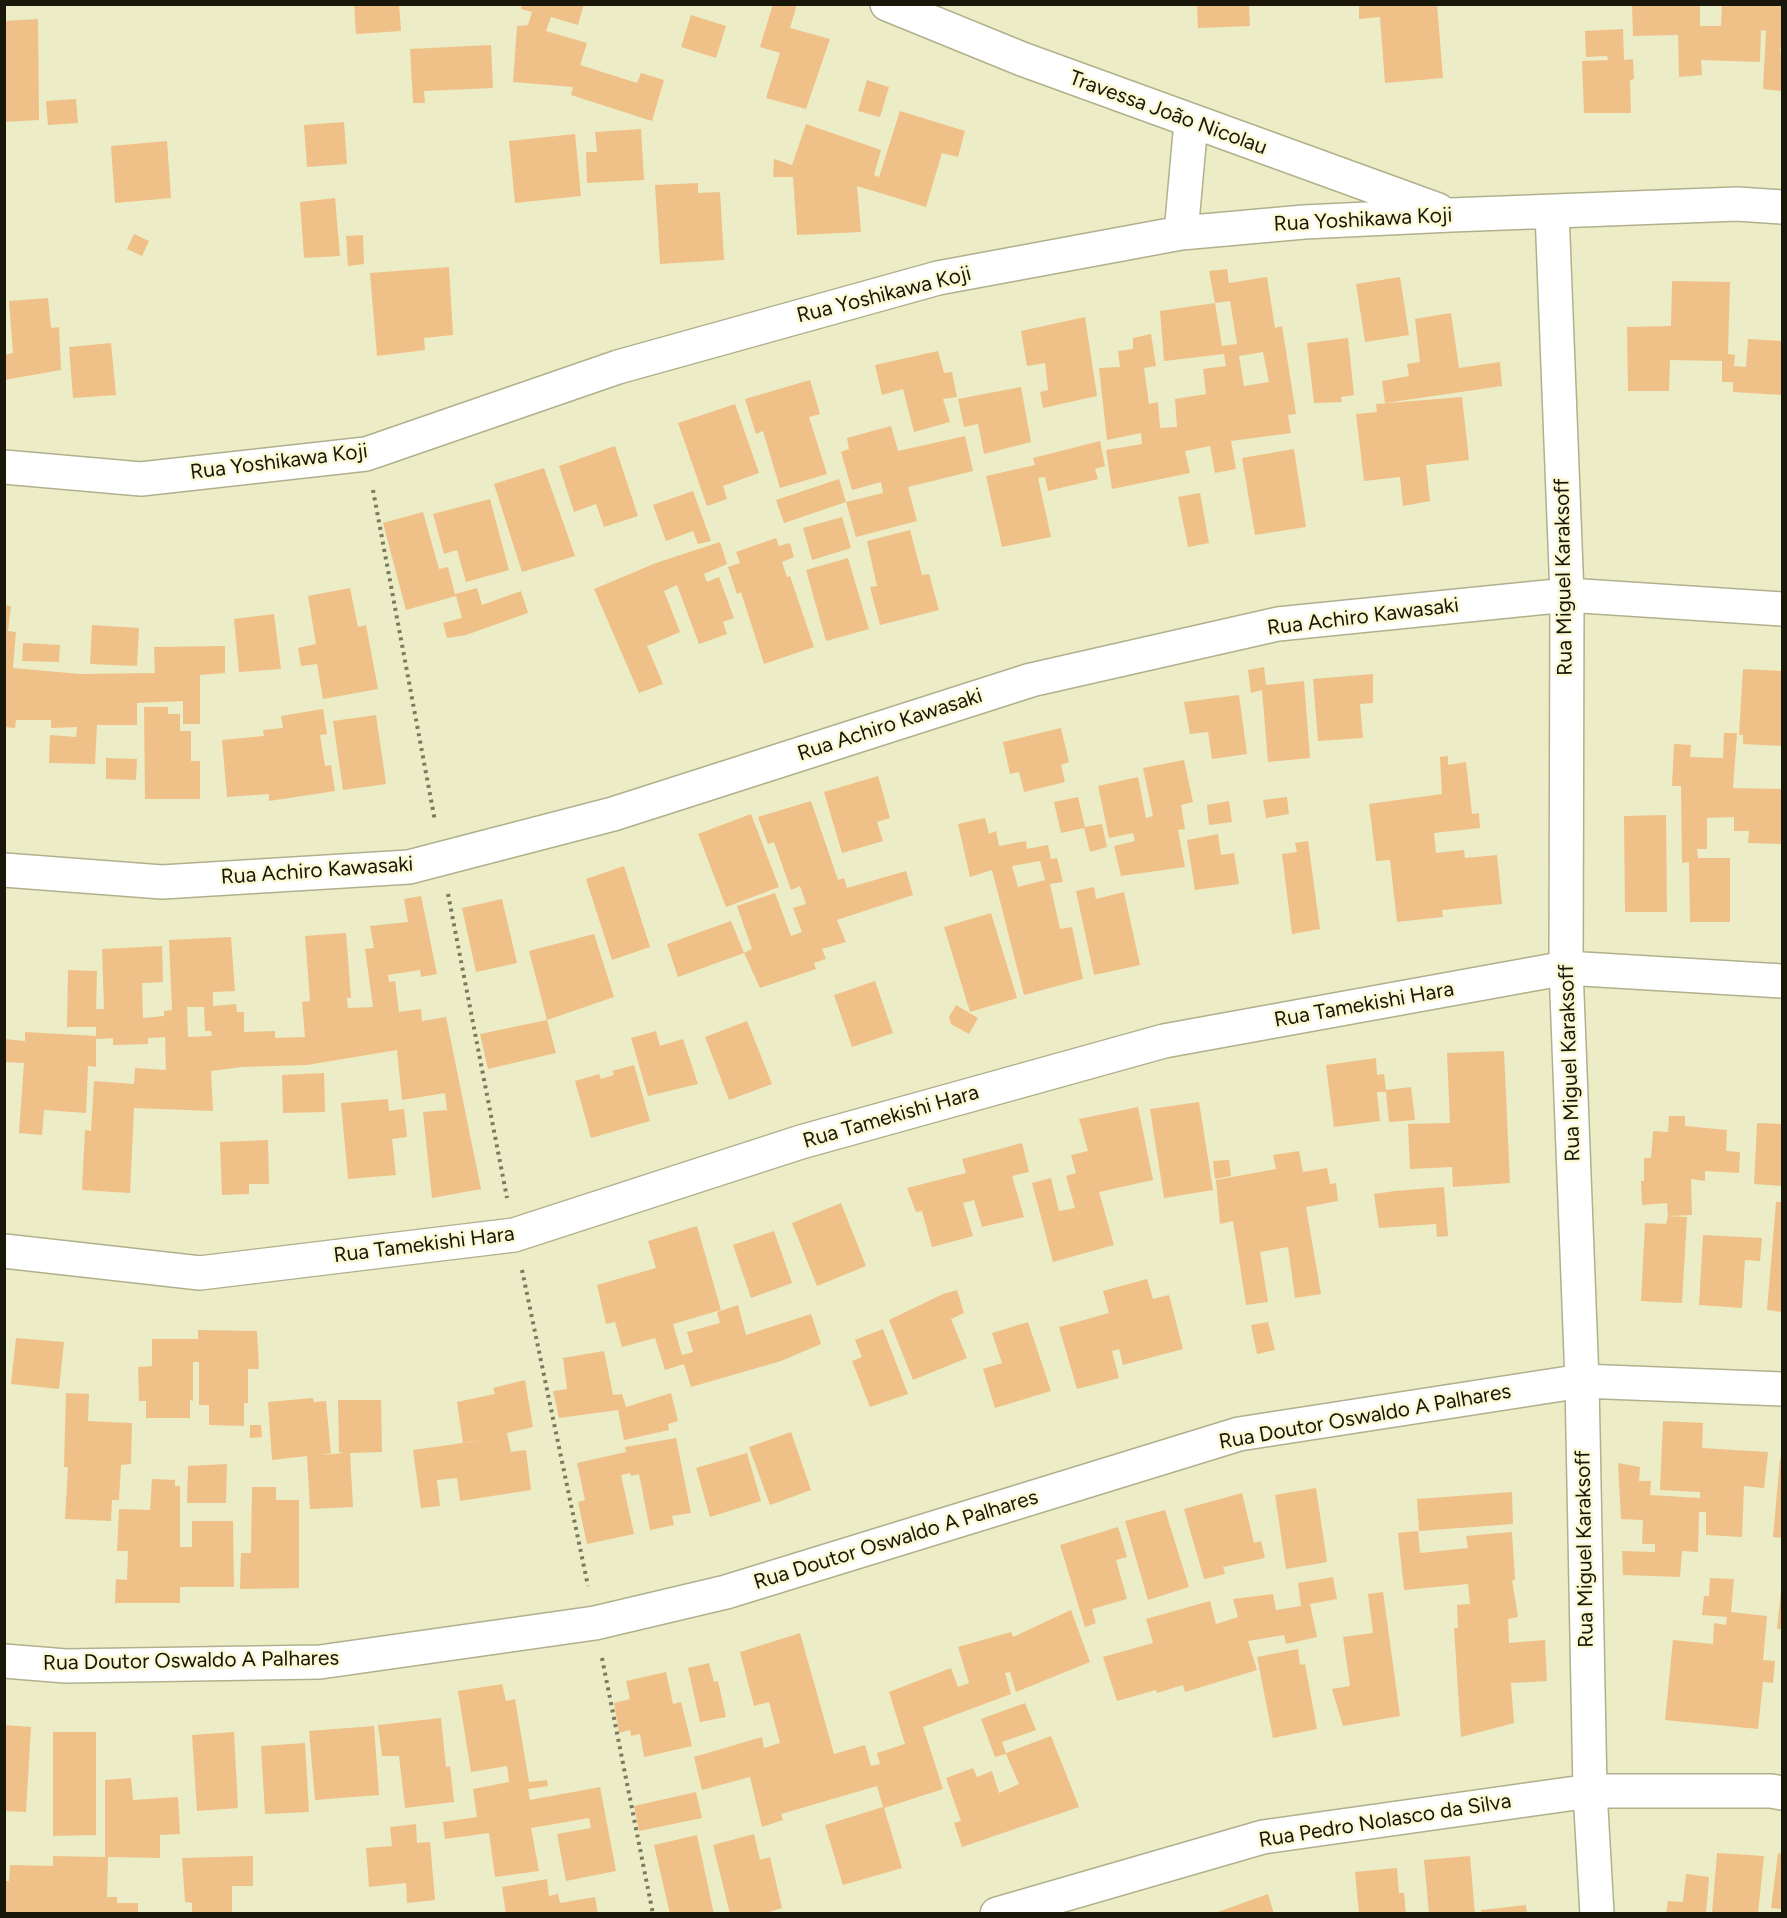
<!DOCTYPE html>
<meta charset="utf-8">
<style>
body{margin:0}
#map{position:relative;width:1787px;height:1918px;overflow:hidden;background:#ececc6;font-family:Figtree,sans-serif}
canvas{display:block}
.frame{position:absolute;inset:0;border:6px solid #18170a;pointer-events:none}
</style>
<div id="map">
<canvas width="1787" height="1918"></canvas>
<div class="frame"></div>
</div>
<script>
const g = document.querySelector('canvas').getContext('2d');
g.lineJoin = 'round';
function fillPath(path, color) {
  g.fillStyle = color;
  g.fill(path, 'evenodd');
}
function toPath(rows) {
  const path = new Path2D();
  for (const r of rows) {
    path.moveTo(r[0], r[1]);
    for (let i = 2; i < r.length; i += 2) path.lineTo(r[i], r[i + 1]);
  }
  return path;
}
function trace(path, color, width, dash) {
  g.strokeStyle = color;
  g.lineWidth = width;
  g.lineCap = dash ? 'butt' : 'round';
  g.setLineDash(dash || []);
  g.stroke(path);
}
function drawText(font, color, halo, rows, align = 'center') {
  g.font = font + ' Figtree,sans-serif';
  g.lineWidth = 5;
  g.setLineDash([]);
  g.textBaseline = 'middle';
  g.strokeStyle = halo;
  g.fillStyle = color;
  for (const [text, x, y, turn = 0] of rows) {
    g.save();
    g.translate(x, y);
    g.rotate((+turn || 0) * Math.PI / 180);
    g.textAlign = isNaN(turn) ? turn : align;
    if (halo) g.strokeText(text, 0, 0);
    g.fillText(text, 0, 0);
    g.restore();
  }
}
const building = toPath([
 [354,4,399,4,401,31,356,34],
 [522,4,584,4,578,25,551,17,546,31,587,43,580,65,637,83,641,73,664,80,652,121,571,95,573,87,513,82,517,26,528,25,532,12,521,9],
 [773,4,797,4,790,28,830,39,806,109,766,98,780,53,760,47],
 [1197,4,1249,4,1250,26,1198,28],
 [1359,4,1437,4,1443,78,1385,83,1380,17,1359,19],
 [1632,4,1700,4,1700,26,1721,26,1722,4,1782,4,1782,39,1780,52,1782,53,1782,91,1763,89,1766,31,1761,30,1760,62,1701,60,1702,75,1679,77,1678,35,1633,36],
 [691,15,726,26,716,58,681,47],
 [38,19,39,120,4,122,4,21],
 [1623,29,1624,60,1633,59,1634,79,1630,80,1631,113,1584,113,1582,61,1608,60,1607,56,1586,57,1585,31],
 [491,45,493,88,424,91,425,103,413,103,410,49],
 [867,80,889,87,880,117,858,111],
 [76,99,78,123,48,125,46,101],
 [900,111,965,131,958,157,942,153,926,207,857,186,861,232,797,235,793,177,773,177,774,159,792,165,806,124,881,150,874,175,879,177],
 [344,122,347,164,307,167,304,125],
 [641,129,644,180,587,183,586,152,597,152,595,132],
 [575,134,581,196,515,203,509,141],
 [167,141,171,198,115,203,111,146],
 [698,183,698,193,720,192,724,260,660,264,655,185],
 [335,198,340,256,304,258,300,202],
 [134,234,149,241,142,256,127,249],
 [363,235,364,264,348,266,346,236],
 [449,267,453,335,424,338,425,350,377,356,370,273],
 [1227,269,1229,283,1267,277,1275,328,1282,326,1296,414,1288,415,1291,433,1231,441,1236,469,1215,473,1210,446,1185,451,1190,473,1112,489,1106,450,1142,444,1141,433,1107,440,1099,368,1120,367,1118,351,1133,349,1133,338,1151,334,1156,366,1144,368,1149,404,1158,402,1160,428,1177,427,1175,399,1206,394,1203,369,1226,366,1224,354,1164,361,1160,311,1215,303,1222,346,1237,344,1230,301,1215,303,1209,271],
 [1263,352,1269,382,1244,386,1239,356],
 [1400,277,1409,335,1365,342,1356,284],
 [1672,281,1730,282,1728,354,1735,355,1734,366,1746,367,1748,339,1782,341,1782,395,1733,392,1733,382,1722,382,1722,361,1670,360,1669,391,1628,391,1627,327,1671,326],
 [48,298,51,328,59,327,61,370,4,380,4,355,13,353,9,301],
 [1451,313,1459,368,1500,362,1502,386,1385,403,1382,381,1409,376,1407,364,1420,362,1415,319],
 [1085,317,1097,396,1043,408,1040,392,1048,390,1045,363,1027,366,1021,331],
 [1348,338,1354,395,1341,397,1342,402,1314,403,1307,343],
 [111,343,116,395,73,398,69,347],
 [938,351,944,373,952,372,957,397,943,399,950,422,914,432,903,389,882,395,875,365],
 [810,380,820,414,809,417,827,474,780,488,763,431,756,434,745,399],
 [1021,387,1031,442,984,454,978,424,964,427,958,399],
 [1462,397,1469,460,1426,465,1430,501,1403,506,1400,477,1364,481,1356,414,1377,412,1376,404],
 [735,404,759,473,723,486,727,499,707,506,678,423],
 [891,426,898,451,965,436,973,471,908,487,917,521,856,537,846,502,784,523,776,500,839,479,846,502,883,493,881,482,852,490,841,452,849,449,847,438],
 [1100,441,1105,466,1095,469,1098,479,1048,491,1045,477,1038,478,1051,537,1002,547,986,476,1035,465,1033,458],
 [615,446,638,516,604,527,596,504,574,512,559,466],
 [1294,449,1306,527,1255,535,1242,458],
 [544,468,575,556,522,572,494,484],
 [693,491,711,541,698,544,693,531,666,541,653,505],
 [1200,493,1209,543,1188,547,1178,497],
 [490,499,509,570,466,582,457,550,444,554,433,514],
 [423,512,439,569,448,567,455,594,477,588,482,605,521,591,528,613,466,635,447,638,443,623,462,618,456,596,406,610,383,523],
 [842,517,851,548,812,560,803,528],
 [910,530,922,575,929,574,939,610,880,625,870,587,877,586,867,541],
 [776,538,779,546,790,543,794,557,782,562,787,577,790,576,814,647,764,664,741,592,737,594,728,567,740,563,736,552],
 [720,542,727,564,704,574,707,582,719,577,734,618,723,622,727,634,699,644,677,585,664,591,680,632,647,646,663,684,639,693,594,589,656,563],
 [848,558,869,629,826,641,806,570],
 [350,588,358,627,366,625,378,689,323,699,317,664,301,666,298,648,316,644,308,596],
 [4,605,11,606,8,631,16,632,13,668,80,674,155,673,154,647,225,646,225,673,200,675,200,724,183,724,183,701,137,703,137,725,97,725,95,764,49,763,50,735,76,737,77,727,51,728,51,720,16,720,15,728,4,727],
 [274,614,281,669,239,672,234,619],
 [92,625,139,628,137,666,90,664],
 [23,643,60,645,59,662,22,661],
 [1264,667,1266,685,1304,681,1310,758,1268,762,1262,690,1251,693,1248,670],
 [1743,669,1782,671,1782,746,1743,744,1743,735,1739,735],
 [1373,674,1373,703,1360,704,1363,738,1318,741,1313,679],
 [1239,695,1247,754,1212,759,1208,732,1190,734,1184,702],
 [144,707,168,707,168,714,180,714,180,731,191,731,191,761,200,761,200,799,145,799],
 [323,709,327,734,320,735,325,766,331,765,335,791,269,801,269,794,227,797,222,740,264,736,263,730,283,728,281,716],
 [376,715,386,784,343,790,333,721],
 [1061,728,1069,762,1061,765,1065,782,1024,792,1019,772,1010,774,1003,742],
 [1724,733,1737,733,1733,788,1782,789,1782,844,1748,843,1749,831,1734,831,1734,817,1707,818,1707,849,1697,849,1698,858,1730,858,1730,922,1690,922,1689,862,1682,863,1681,786,1672,786,1674,744,1691,745,1690,757,1723,758],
 [1448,756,1448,765,1466,762,1472,814,1479,813,1480,828,1434,833,1436,853,1464,850,1465,858,1497,855,1502,904,1442,910,1443,917,1397,922,1390,860,1376,861,1369,804,1442,794,1440,757],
 [106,758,137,759,136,780,106,779],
 [1184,760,1193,802,1181,805,1185,829,1178,830,1185,867,1121,876,1114,846,1135,841,1133,833,1109,838,1098,786,1138,777,1146,818,1153,816,1143,768],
 [878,776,890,818,877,822,883,841,842,853,824,792],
 [1078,797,1085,827,1102,824,1107,847,1090,852,1084,828,1061,833,1054,802],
 [1287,797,1289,814,1266,818,1263,800],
 [811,801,838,880,844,878,847,888,906,871,913,895,837,920,846,942,822,949,826,959,814,963,816,969,760,988,744,953,752,949,737,906,775,893,791,936,802,932,793,908,806,904,800,886,791,890,774,842,768,844,758,817],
 [1229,801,1232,822,1209,825,1207,805],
 [751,814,779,887,726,907,698,834],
 [1666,815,1667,912,1625,912,1624,816],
 [985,818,989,834,996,831,999,846,1026,841,1027,849,1048,845,1051,859,1057,858,1063,882,1050,884,1060,929,1072,927,1083,979,1024,995,992,870,970,877,958,824],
 [1040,861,1045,880,1018,887,1012,866],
 [1218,834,1221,855,1234,853,1239,884,1195,890,1187,840],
 [1308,841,1320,929,1292,934,1282,854,1297,852,1295,843],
 [624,866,650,947,612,960,586,879],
 [1094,887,1096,899,1124,892,1140,965,1094,975,1076,891],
 [421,896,437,974,421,977,420,970,388,975,389,982,395,981,399,1012,421,1009,422,1021,446,1017,481,1189,432,1198,423,1112,447,1110,445,1093,402,1100,397,1050,307,1065,242,1067,211,1071,213,1111,134,1108,130,1193,82,1190,85,1130,91,1131,94,1081,134,1084,135,1068,166,1070,165,1037,148,1038,148,1044,113,1045,113,1038,96,1039,96,1067,88,1066,86,1113,44,1110,42,1135,19,1133,24,1063,4,1062,4,1039,25,1041,25,1032,96,1036,96,1027,67,1027,68,970,97,971,96,1009,104,1009,102,949,162,946,163,982,142,983,143,1018,164,1016,164,1011,172,1010,169,940,231,937,235,991,213,992,213,1006,236,1004,237,1012,244,1012,244,1032,275,1031,275,1038,305,1037,302,1002,310,1001,305,936,346,933,351,998,347,998,348,1008,373,1007,365,949,374,948,370,926,408,922,404,899],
 [187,1007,204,1007,205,1031,211,1031,212,1036,188,1037],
 [502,899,517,963,476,972,462,908],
 [991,913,1017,998,970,1012,944,927],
 [731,921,744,953,678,977,667,944],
 [594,934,614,997,547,1020,529,951],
 [875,981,893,1033,852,1047,834,995],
 [956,1005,978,1018,969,1034,951,1024,949,1017],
 [547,1020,556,1053,488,1069,480,1034],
 [747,1021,772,1084,729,1100,705,1037],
 [656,1031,660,1046,683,1039,698,1084,648,1096,631,1038],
 [1504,1051,1510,1183,1453,1187,1452,1167,1410,1169,1408,1124,1450,1123,1447,1053],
 [1376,1058,1377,1075,1384,1074,1386,1090,1411,1087,1415,1120,1389,1122,1386,1092,1377,1092,1380,1121,1334,1127,1326,1065],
 [634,1065,650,1121,591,1138,575,1081,599,1074,601,1079,614,1075,612,1071],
 [324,1073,325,1112,283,1113,282,1075],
 [388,1099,389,1111,404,1109,407,1137,392,1139,396,1175,348,1179,341,1103],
 [1199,1102,1213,1190,1164,1198,1150,1109],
 [1138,1107,1153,1180,1099,1192,1114,1245,1053,1262,1032,1183,1051,1178,1059,1211,1075,1208,1066,1176,1076,1173,1071,1155,1088,1151,1079,1119],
 [1669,1116,1685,1116,1685,1126,1727,1130,1726,1151,1740,1152,1739,1173,1705,1171,1705,1181,1691,1179,1692,1215,1668,1216,1687,1217,1682,1303,1641,1301,1645,1223,1666,1224,1668,1216,1667,1203,1642,1205,1641,1181,1644,1181,1644,1158,1651,1158,1653,1131,1668,1132],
 [1757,1123,1782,1124,1782,1186,1754,1184],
 [268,1140,269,1184,249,1184,249,1194,222,1195,220,1142],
 [1022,1143,1029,1172,1012,1176,1024,1217,982,1227,974,1200,963,1203,973,1236,932,1247,922,1211,916,1212,907,1188,966,1173,962,1159],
 [1299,1151,1303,1172,1327,1168,1330,1184,1336,1183,1338,1201,1306,1207,1321,1294,1295,1298,1288,1247,1260,1252,1268,1302,1246,1305,1233,1221,1220,1224,1216,1180,1276,1169,1273,1155],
 [1229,1160,1231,1176,1215,1179,1213,1161],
 [1444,1187,1448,1236,1437,1237,1436,1224,1379,1228,1374,1194,1395,1191],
 [1776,1202,1782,1202,1782,1312,1767,1310],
 [841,1203,866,1266,817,1286,792,1223],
 [697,1226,721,1310,673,1324,682,1355,693,1352,687,1332,720,1323,717,1312,738,1305,746,1335,811,1314,821,1344,781,1361,691,1387,684,1364,665,1370,655,1338,622,1347,615,1322,606,1324,597,1285,656,1268,648,1241],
 [774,1231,792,1283,751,1298,733,1245],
 [1703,1235,1762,1238,1760,1261,1745,1260,1742,1308,1699,1305],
 [1147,1279,1153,1299,1169,1295,1183,1349,1123,1365,1119,1349,1112,1351,1119,1378,1077,1389,1059,1327,1109,1313,1103,1291],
 [957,1290,964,1313,951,1319,967,1358,913,1380,889,1320,943,1294],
 [1028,1322,1051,1391,995,1408,983,1369,1002,1363,992,1333],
 [1268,1322,1275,1350,1257,1354,1251,1325],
 [883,1329,908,1394,870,1407,852,1361,862,1357,855,1340],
 [198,1330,257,1331,259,1369,248,1369,248,1403,244,1403,244,1426,209,1425,209,1405,199,1405,199,1362,193,1362,193,1401,190,1400,190,1418,146,1418,146,1401,139,1401,138,1367,152,1366,152,1339,198,1339],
 [16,1338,64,1342,59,1389,11,1384],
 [604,1351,613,1395,622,1394,626,1407,671,1393,678,1421,668,1424,669,1430,624,1440,618,1410,559,1418,553,1391,567,1389,563,1358],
 [525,1380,533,1427,507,1433,511,1452,526,1450,531,1490,460,1501,457,1478,437,1480,440,1506,421,1508,413,1450,470,1442,478,1440,463,1443,457,1402,495,1394,493,1388],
 [66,1393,89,1394,88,1421,132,1423,131,1464,121,1465,119,1500,112,1500,111,1521,65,1519,68,1467,64,1467],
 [313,1398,314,1402,326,1401,331,1453,320,1455,344,1453,339,1452,338,1400,381,1400,382,1452,350,1453,353,1507,310,1509,307,1456,272,1460,268,1402],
 [1663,1421,1703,1423,1702,1448,1768,1452,1764,1488,1744,1486,1742,1537,1706,1535,1706,1512,1699,1512,1698,1552,1682,1551,1680,1577,1623,1575,1622,1551,1655,1552,1655,1544,1642,1544,1643,1520,1621,1519,1618,1463,1640,1467,1639,1481,1651,1481,1650,1495,1700,1498,1700,1492,1660,1490],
 [250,1425,261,1425,262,1437,250,1438],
 [791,1432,811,1490,770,1505,749,1447],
 [676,1438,691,1513,672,1516,674,1525,650,1530,639,1474,631,1476,630,1473,621,1475,634,1534,587,1544,578,1502,585,1500,577,1463,626,1452,625,1447],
 [747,1453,761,1501,710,1517,696,1468],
 [1780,1459,1782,1459,1782,1538,1773,1537],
 [227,1464,226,1503,187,1503,188,1466],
 [152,1479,175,1480,175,1486,180,1486,180,1547,192,1547,192,1521,233,1521,234,1587,180,1587,180,1603,115,1603,116,1579,127,1580,128,1551,117,1551,119,1509,150,1510],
 [252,1487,276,1487,276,1500,299,1500,299,1588,240,1589,241,1553,251,1553],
 [1316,1488,1327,1562,1286,1569,1275,1495],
 [1512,1492,1513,1524,1419,1531,1417,1499],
 [1242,1493,1254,1543,1261,1541,1265,1558,1223,1567,1225,1574,1204,1579,1184,1509],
 [1165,1510,1189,1587,1148,1600,1125,1521],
 [1118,1527,1127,1557,1116,1560,1127,1599,1092,1609,1096,1623,1085,1627,1060,1545],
 [1418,1531,1420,1553,1468,1548,1466,1536,1512,1532,1515,1580,1512,1580,1518,1617,1508,1619,1509,1643,1545,1640,1547,1681,1511,1683,1514,1723,1461,1737,1454,1628,1458,1628,1457,1605,1470,1604,1468,1584,1404,1590,1398,1533],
 [1333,1577,1337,1599,1310,1604,1317,1637,1286,1644,1284,1635,1248,1641,1257,1670,1185,1692,1183,1685,1157,1693,1156,1690,1117,1701,1103,1657,1153,1643,1146,1619,1210,1601,1216,1624,1238,1617,1233,1599,1273,1594,1276,1610,1301,1606,1298,1583],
 [1710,1578,1734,1579,1731,1612,1767,1616,1763,1660,1775,1661,1773,1683,1763,1682,1758,1729,1665,1720,1673,1640,1713,1644,1714,1623,1726,1625,1727,1617,1702,1615,1704,1596,1709,1596],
 [1781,1591,1782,1591,1782,1629,1777,1629],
 [1383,1592,1400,1716,1343,1726,1332,1689,1350,1686,1343,1637,1373,1633,1368,1594],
 [1071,1610,1090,1662,1016,1692,1010,1672,1005,1673,1011,1694,923,1727,943,1789,884,1808,902,1868,843,1885,825,1825,883,1807,877,1786,781,1814,783,1820,762,1827,750,1777,702,1790,694,1757,762,1737,764,1748,780,1743,769,1702,754,1706,740,1652,800,1633,834,1754,865,1745,871,1766,880,1764,877,1753,905,1744,889,1692,951,1668,958,1687,969,1683,958,1647,1011,1632,1013,1637],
 [1298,1649,1300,1665,1305,1664,1317,1729,1273,1738,1257,1657],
 [709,1663,714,1682,718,1681,726,1717,700,1722,688,1668],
 [666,1672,673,1704,681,1702,692,1746,644,1757,640,1734,631,1736,630,1730,619,1733,614,1703,630,1699,626,1681],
 [502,1684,506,1701,515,1699,529,1782,547,1780,548,1786,528,1789,530,1800,600,1787,616,1871,566,1881,557,1834,591,1828,589,1818,531,1828,539,1871,495,1877,489,1833,445,1839,443,1822,477,1817,473,1789,509,1782,507,1766,471,1772,458,1691],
 [1025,1703,1036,1730,1002,1742,1006,1753,1051,1736,1079,1807,962,1847,954,1823,961,1821,946,1778,973,1768,977,1777,992,1771,999,1793,1019,1784,1006,1754,995,1757,981,1719],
 [441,1718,446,1767,450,1766,454,1802,405,1808,399,1756,382,1756,378,1725],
 [4,1725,31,1727,26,1812,4,1811],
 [374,1726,379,1795,315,1800,309,1731],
 [53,1732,96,1732,96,1835,53,1836],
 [234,1732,238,1808,197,1811,192,1735],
 [305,1743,309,1812,265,1814,261,1746],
 [131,1778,133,1800,178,1797,180,1834,160,1835,160,1858,108,1857,107,1897,117,1897,117,1903,138,1903,138,1914,4,1914,4,1881,9,1881,10,1865,53,1866,53,1856,105,1857,105,1780],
 [696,1792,702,1818,639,1831,634,1806],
 [416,1824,417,1843,430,1842,435,1900,407,1903,406,1883,369,1887,366,1848,392,1846,390,1827],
 [754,1834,760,1860,770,1857,782,1908,762,1914,730,1914,713,1845],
 [697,1835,714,1914,670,1914,654,1845],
 [1717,1853,1764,1856,1758,1914,1712,1913],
 [1778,1853,1782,1854,1782,1909,1771,1908],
 [253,1856,253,1886,232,1886,232,1914,192,1914,192,1903,185,1902,182,1858],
 [1470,1856,1475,1914,1429,1914,1424,1860],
 [1397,1868,1399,1893,1404,1893,1406,1914,1359,1914,1355,1872],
 [1686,1874,1709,1877,1706,1914,1666,1914,1668,1901,1683,1902],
 [547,1879,549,1896,558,1894,560,1903,595,1897,598,1914,506,1914,502,1887],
 [1268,1894,1274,1914,1215,1914,1215,1913],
 [1526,1905,1527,1914,1482,1914,1481,1910]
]);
const path = toPath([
 [373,490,435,821],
 [448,894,507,1198],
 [522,1270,588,1586],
 [602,1658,653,1914]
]);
const minor = toPath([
 [887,4,1022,59,1438,210],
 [1552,212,1567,595,1566,968,1582,1381,1590,1791,1597,1914],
 [1181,233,1191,122],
 [4,467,141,479,366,454,618,367,938,278,1181,233,1304,222,1451,215,1737,204,1782,207],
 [4,870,162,882,409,867,613,814,1031,680,1278,624,1567,595,1782,609],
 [4,1251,200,1273,514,1235,801,1142,1164,1041,1566,968,1782,981],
 [4,1661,66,1666,320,1662,595,1623,726,1592,1239,1434,1582,1381,1782,1389],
 [997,1914,1263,1837,1590,1791,1771,1791,1782,1793]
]);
const streetNames = [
 ["Travessa João Nicolau",1168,113,20],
 ["Rua Yoshikawa Koji",1363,220,-3],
 ["Rua Yoshikawa Koji",884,295,-14],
 ["Rua Yoshikawa Koji",279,462,-7],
 ["Rua Miguel Karaksoff",1564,577,-91],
 ["Rua Achiro Kawasaki",1363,617,-7],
 ["Rua Achiro Kawasaki",890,725,-18],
 ["Rua Achiro Kawasaki",317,871,-4],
 ["Rua Tamekishi Hara",1364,1005,-10],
 ["Rua Miguel Karaksoff",1570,1063,-92],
 ["Rua Tamekishi Hara",891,1117,-16],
 ["Rua Tamekishi Hara",424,1245,-7],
 ["Rua Doutor Oswaldo A Palhares",1365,1417,-10],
 ["Rua Doutor Oswaldo A Palhares",896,1540,-17],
 ["Rua Miguel Karaksoff",1585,1549,-91],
 ["Rua Doutor Oswaldo A Palhares",191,1661,-1],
 ["Rua Pedro Nolasco da Silva",1385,1821,-9]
];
fillPath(building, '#efc188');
trace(minor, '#b1b08d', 36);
trace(path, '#7a7961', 4, [3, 4.5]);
trace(minor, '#fff', 33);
drawText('21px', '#18170a', '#faf9d3', streetNames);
</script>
